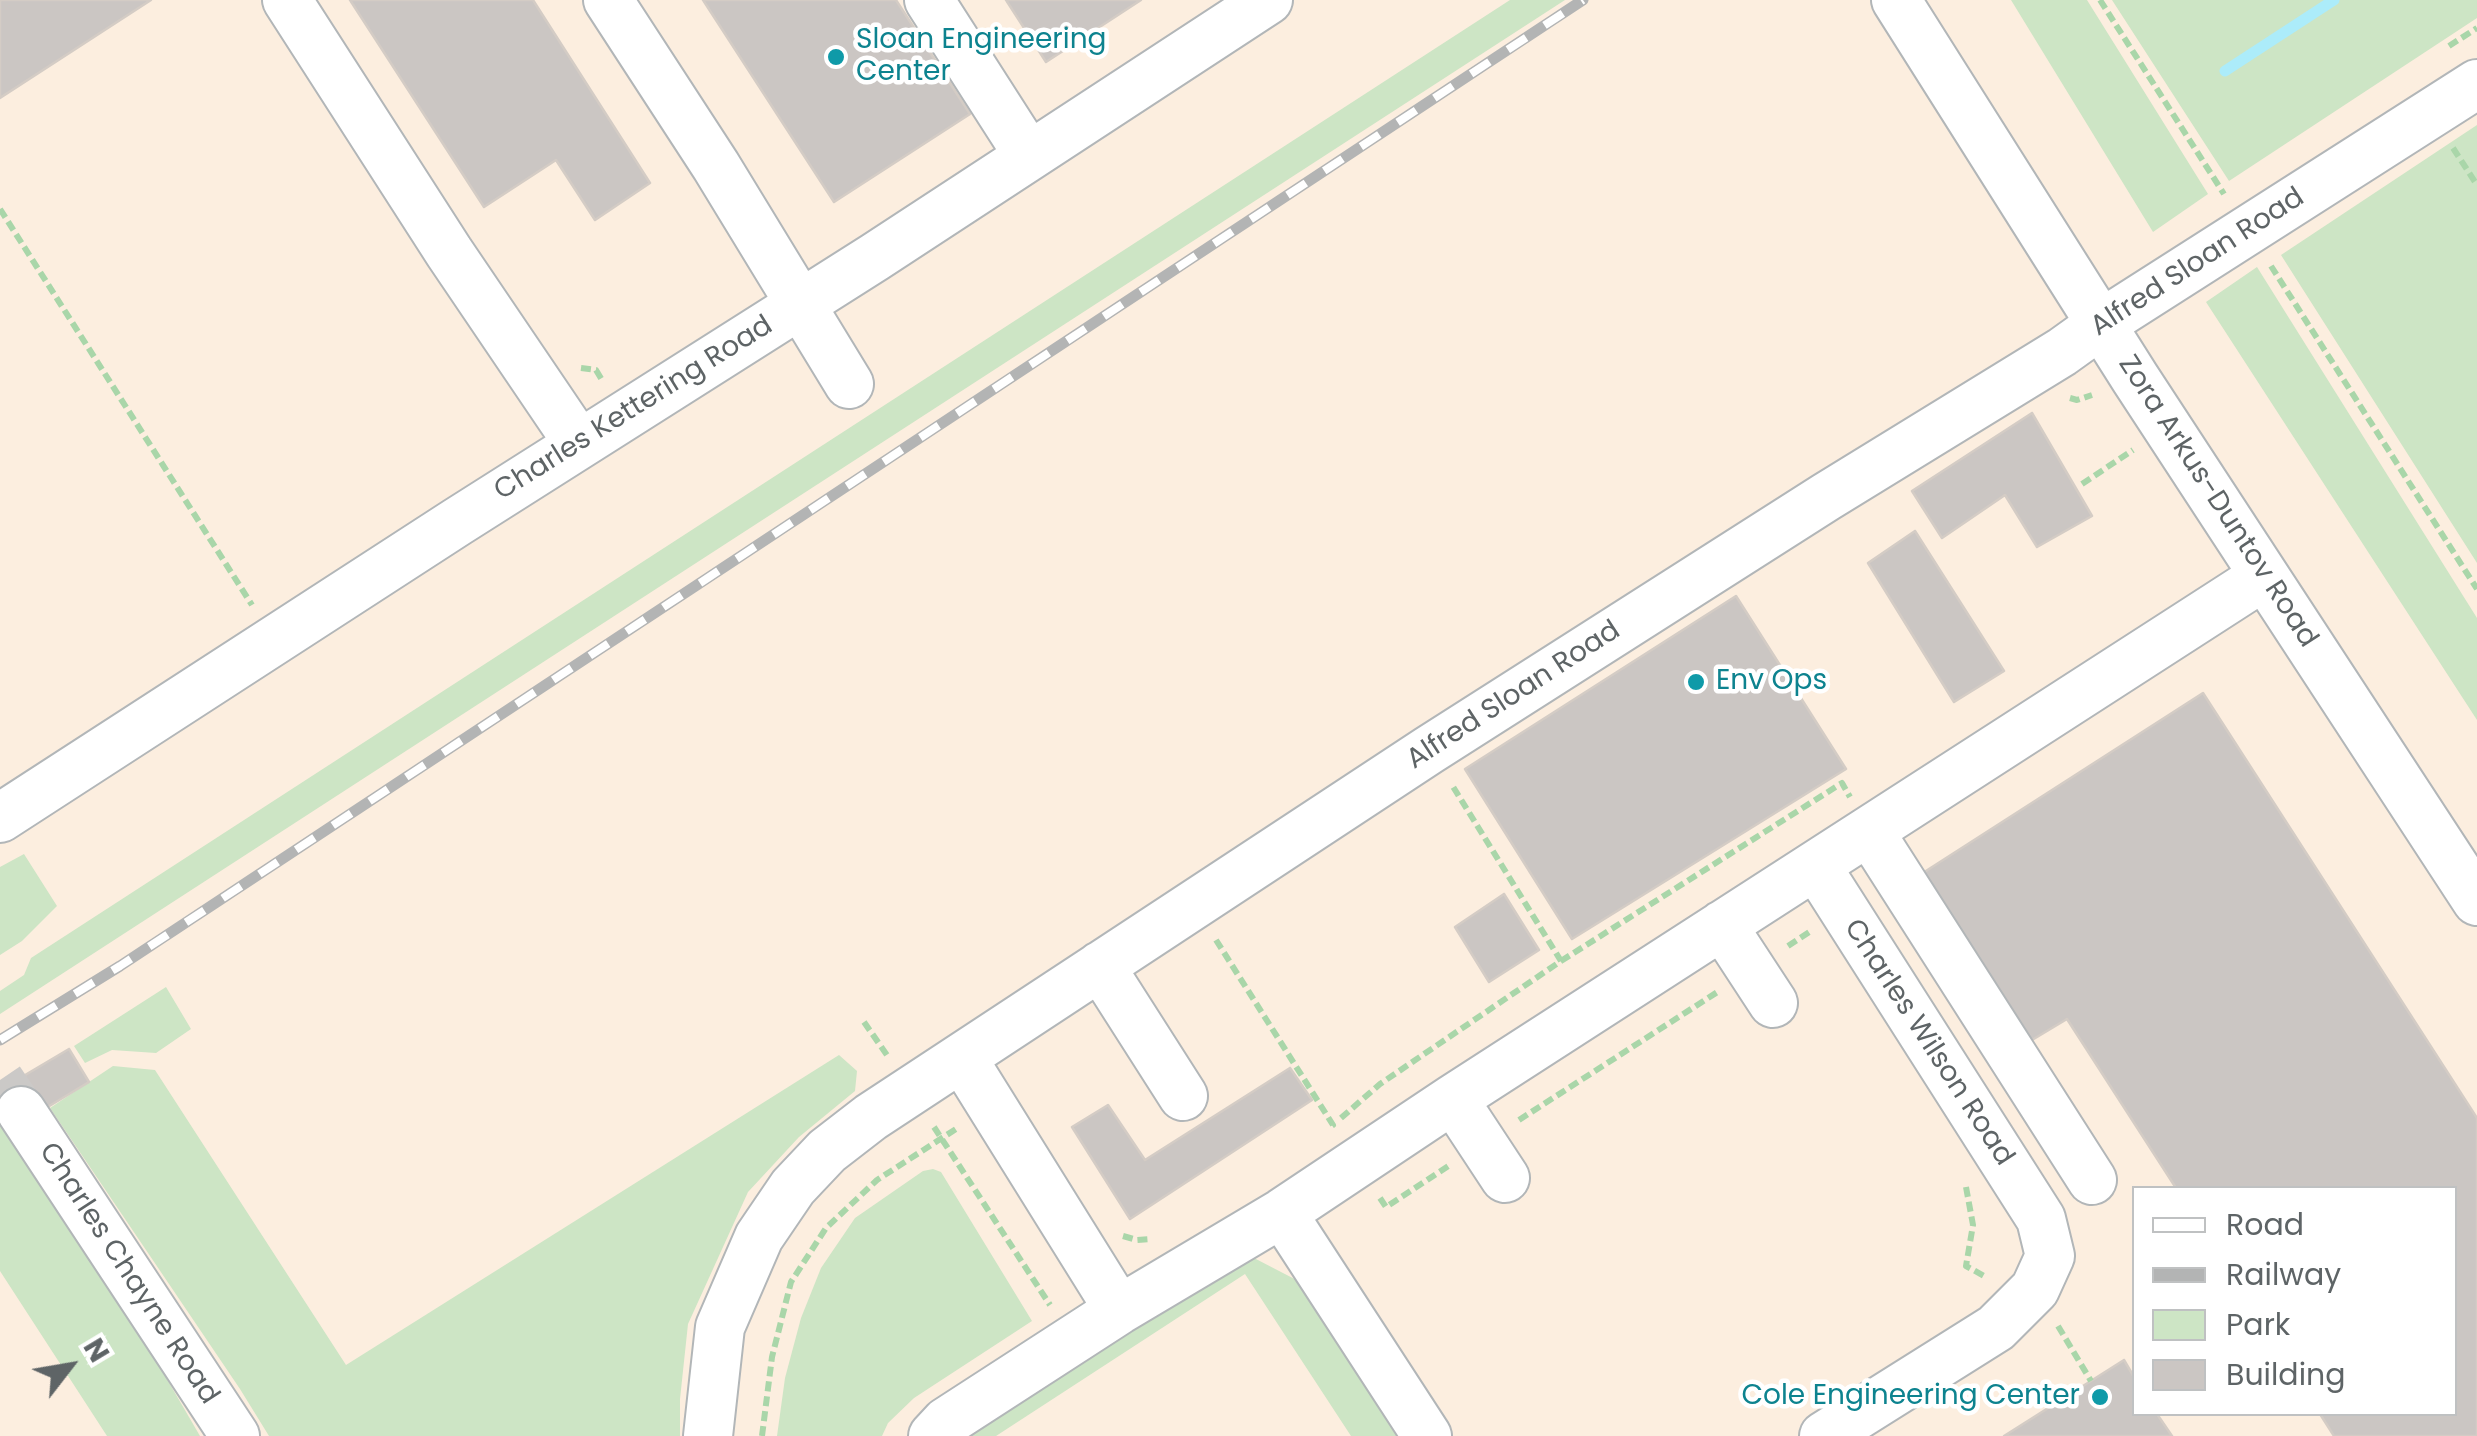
<!DOCTYPE html>
<style>
body{margin:0}
#map{position:relative;width:2477px;height:1436px;overflow:hidden;background:#efebe7;font-family:Poppins,sans-serif}
canvas{display:block}
.legend{position:absolute;left:2132px;top:1186px;width:325px;height:230px;box-sizing:border-box;background:#fff;border:2px solid #bfc1c2;margin:0;padding:12px 18px;list-style:none;font-size:30px;color:#5e6466}
.legend li{display:flex;align-items:center;gap:20px;height:50px}
.legend b{width:50px;border:2px solid #bfc1c2}
.north{position:absolute;left:20px;top:1316px;width:100px;height:100px;-webkit-text-stroke:8px #fff;paint-order:stroke;rotate:59deg;font-size:28px;font-weight:700;line-height:40px;text-align:center;color:#5e6466}
.north::after{content:'';display:block;margin:auto;width:35px;height:45px;background:#5e6466;clip-path:polygon(50% 0,100% 100%,50% 72%,0 100%)}
</style>
<div id="map">
<canvas width="2477" height="1436"></canvas>
<ul class="legend">
<li><b style="height:12px;background:#fff"></b>Road</li>
<li><b style="height:12px;background:#b3b4b4"></b>Railway</li>
<li><b style="height:28px;background:#cde5c5"></b>Park</li>
<li><b style="height:28px;background:#cbc6c3"></b>Building</li>
</ul>
<div class="north">N</div>
</div>
<script>
const g = document.querySelector('canvas').getContext('2d');
g.lineJoin = 'round';
function fillPath(path, color) {
  g.fillStyle = color;
  g.fill(path, 'evenodd');
}
function toPath(rows) {
  const path = new Path2D();
  for (const r of rows) {
    path.moveTo(r[0], r[1]);
    for (let i = 2; i < r.length; i += 2) path.lineTo(r[i], r[i + 1]);
  }
  return path;
}
function trace(path, color, width, dash) {
  g.strokeStyle = color;
  g.lineWidth = width;
  g.lineCap = dash ? 'butt' : 'round';
  g.setLineDash(dash || []);
  g.stroke(path);
}
function drawText(font, color, halo, rows, align = 'center') {
  g.font = font + ' Poppins,sans-serif';
  g.lineWidth = 9;
  g.setLineDash([]);
  g.textBaseline = 'middle';
  g.strokeStyle = halo;
  g.fillStyle = color;
  for (const [text, x, y, turn = 0] of rows) {
    g.save();
    g.translate(x, y);
    g.rotate((+turn || 0) * Math.PI / 180);
    g.textAlign = isNaN(turn) ? turn : align;
    if (halo) g.strokeText(text, 0, 0);
    g.fillText(text, 0, 0);
    g.restore();
  }
}
const commercial = toPath([
 [0,0,2477,0,2477,1436,0,1436],
 [2134,1188,2454,1188,2454,1414,2134,1414]
]);
const green = toPath([
 [1510,0,1565,0,0,1014,0,991,24,975,31,958],
 [2011,0,2087,0,2208,194,2153,232],
 [2112,0,2477,0,2477,18,2229,181],
 [2477,125,2477,563,2281,255],
 [2257,267,2477,618,2477,720,2206,302],
 [24,854,57,906,22,941,0,955,0,867],
 [166,987,191,1029,156,1053,112,1050,85,1063,74,1046],
 [839,1055,857,1071,855,1091,799,1137,748,1192,688,1324,680,1399,680,1436,269,1436,240,1389,50,1108,113,1066,155,1070,346,1365],
 [0,1120,150,1350,200,1436,107,1436,0,1271],
 [933,1169,941,1172,1032,1321,914,1398,888,1423,882,1436,777,1436,785,1378,801,1318,821,1268,855,1218,923,1171],
 [1254,1258,1308,1286,1403,1436,1351,1436,1245,1274,996,1436,966,1436,1229,1259]
]);
const stream = toPath([
 [2225,71,2334,0]
]);
const building = toPath([
 [0,0,151,0,0,98,0,0],
 [350,0,533,0,650,183,595,220,556,160,484,207,350,0],
 [703,0,896,0,970,114,834,202,703,0],
 [1006,0,1141,0,1046,62,1006,0],
 [2032,413,2092,516,2037,547,2005,495,1942,538,1912,491,2032,413],
 [1915,531,2004,671,1954,702,1868,563,1915,531],
 [1736,596,1846,769,1572,939,1465,769,1736,596],
 [2203,693,2477,1118,2477,1436,2334,1436,2320,1414,2454,1414,2454,1188,2176,1188,2067,1019,2022,1046,1915,878,2203,693],
 [1504,894,1539,950,1489,982,1455,927,1504,894],
 [69,1049,89,1082,46,1108,37,1092,0,1115,0,1090,69,1049],
 [1290,1068,1312,1100,1130,1219,1072,1127,1108,1105,1145,1160,1290,1068],
 [2124,1360,2134,1377,2134,1414,2157,1414,2172,1436,2004,1436,2124,1360]
]);
const minorTunnel = toPath([
 [0,1080,21,1111]
]);
const path = toPath([
 [2100,0,2224,194],
 [2449,46,2477,28],
 [2453,148,2477,185],
 [0,209,252,605],
 [2271,266,2477,589],
 [581,368,596,370,602,380],
 [2070,398,2077,400,2092,395],
 [2082,484,2133,450],
 [1216,940,1333,1125,1330,1127],
 [1788,946,1811,931],
 [1561,961,1842,783,1850,797],
 [864,1022,889,1058],
 [1341,1118,1380,1084,1561,961,1452,785],
 [1519,1120,1719,991],
 [934,1127,1050,1305],
 [1966,1187,1973,1225,1966,1266,1986,1277],
 [1380,1198,1386,1207,1450,1165],
 [1123,1236,1137,1240,1150,1239],
 [2058,1326,2091,1381],
 [762,1436,772,1357,791,1282,826,1228,877,1180,959,1127]
]);
const minor = toPath([
 [287,0,449,252,579,444],
 [608,0,716,166,849,384],
 [929,0,1029,156],
 [1896,0,2135,378,2477,901],
 [0,818,457,522,875,257,1268,0],
 [1869,831,2092,1180],
 [1816,866,2041,1219,2050,1256,2035,1289,1996,1328,1824,1436],
 [1722,925,1773,1003],
 [1100,966,1183,1096],
 [962,1058,1119,1310],
 [1453,1099,1505,1178],
 [21,1111,235,1436],
 [1282,1213,1427,1436],
 [708,1436,720,1327,759,1237,793,1187,827,1151,871,1117,1429,750,1826,497,2062,352,2101,324,2477,84],
 [933,1436,946,1422,1119,1310,1282,1213,1453,1099,2264,576]
]);
const rail = toPath([
 [0,1040,120,966,1583,0]
]);
const markers = [
 [836,57,10,"#0f9aa8"],
 [1696,682,10,"#0f9aa8"],
 [2100,1397,10,"#0f9aa8"]
];
const cultureNames = [
 ["Sloan Engineering",856,41],
 ["Center",856,73],
 ["Env Ops",1716,682],
 ["Cole Engineering Center",2080,1397,"right"]
];
const streetNames = [
 ["Alfred Sloan Road",2198,263,-33],
 ["Charles Kettering Road",634,409,-32],
 ["Zora Arkus-Duntov Road",2217,502,57],
 ["Alfred Sloan Road",1514,696,-33],
 ["Charles Wilson Road",1928,1043,57],
 ["Charles Chayne Road",128,1274,57]
];
fillPath(commercial, '#fceedf');
fillPath(green, '#cde5c5');
trace(stream, '#acecfa', 11);
fillPath(building, '#cbc6c3');
trace(building, '#d4ccc5', 2.5);
trace(minorTunnel, '#cbc9c7', 48, [48, 24]);
trace(minor, '#b2b6b8', 52);
trace(path, '#a9d6a9', 6, [10, 5]);
trace(minor, '#fff', 48);
trace(rail, '#b3b4b4', 11);
trace(rail, '#fff', 8, [22]);
for (const [x, y, r, color] of markers) {
  const dot = new Path2D();
  dot.arc(x, y, r, 0, 2 * Math.PI);
  g.fillStyle = color;
  g.fill(dot);
  trace(dot, '#fff', 4);
}
drawText('28px', '#0d838f', '#fff', cultureNames, 'left');
drawText('28px', '#5e6466', '#fff', streetNames);
</script>
